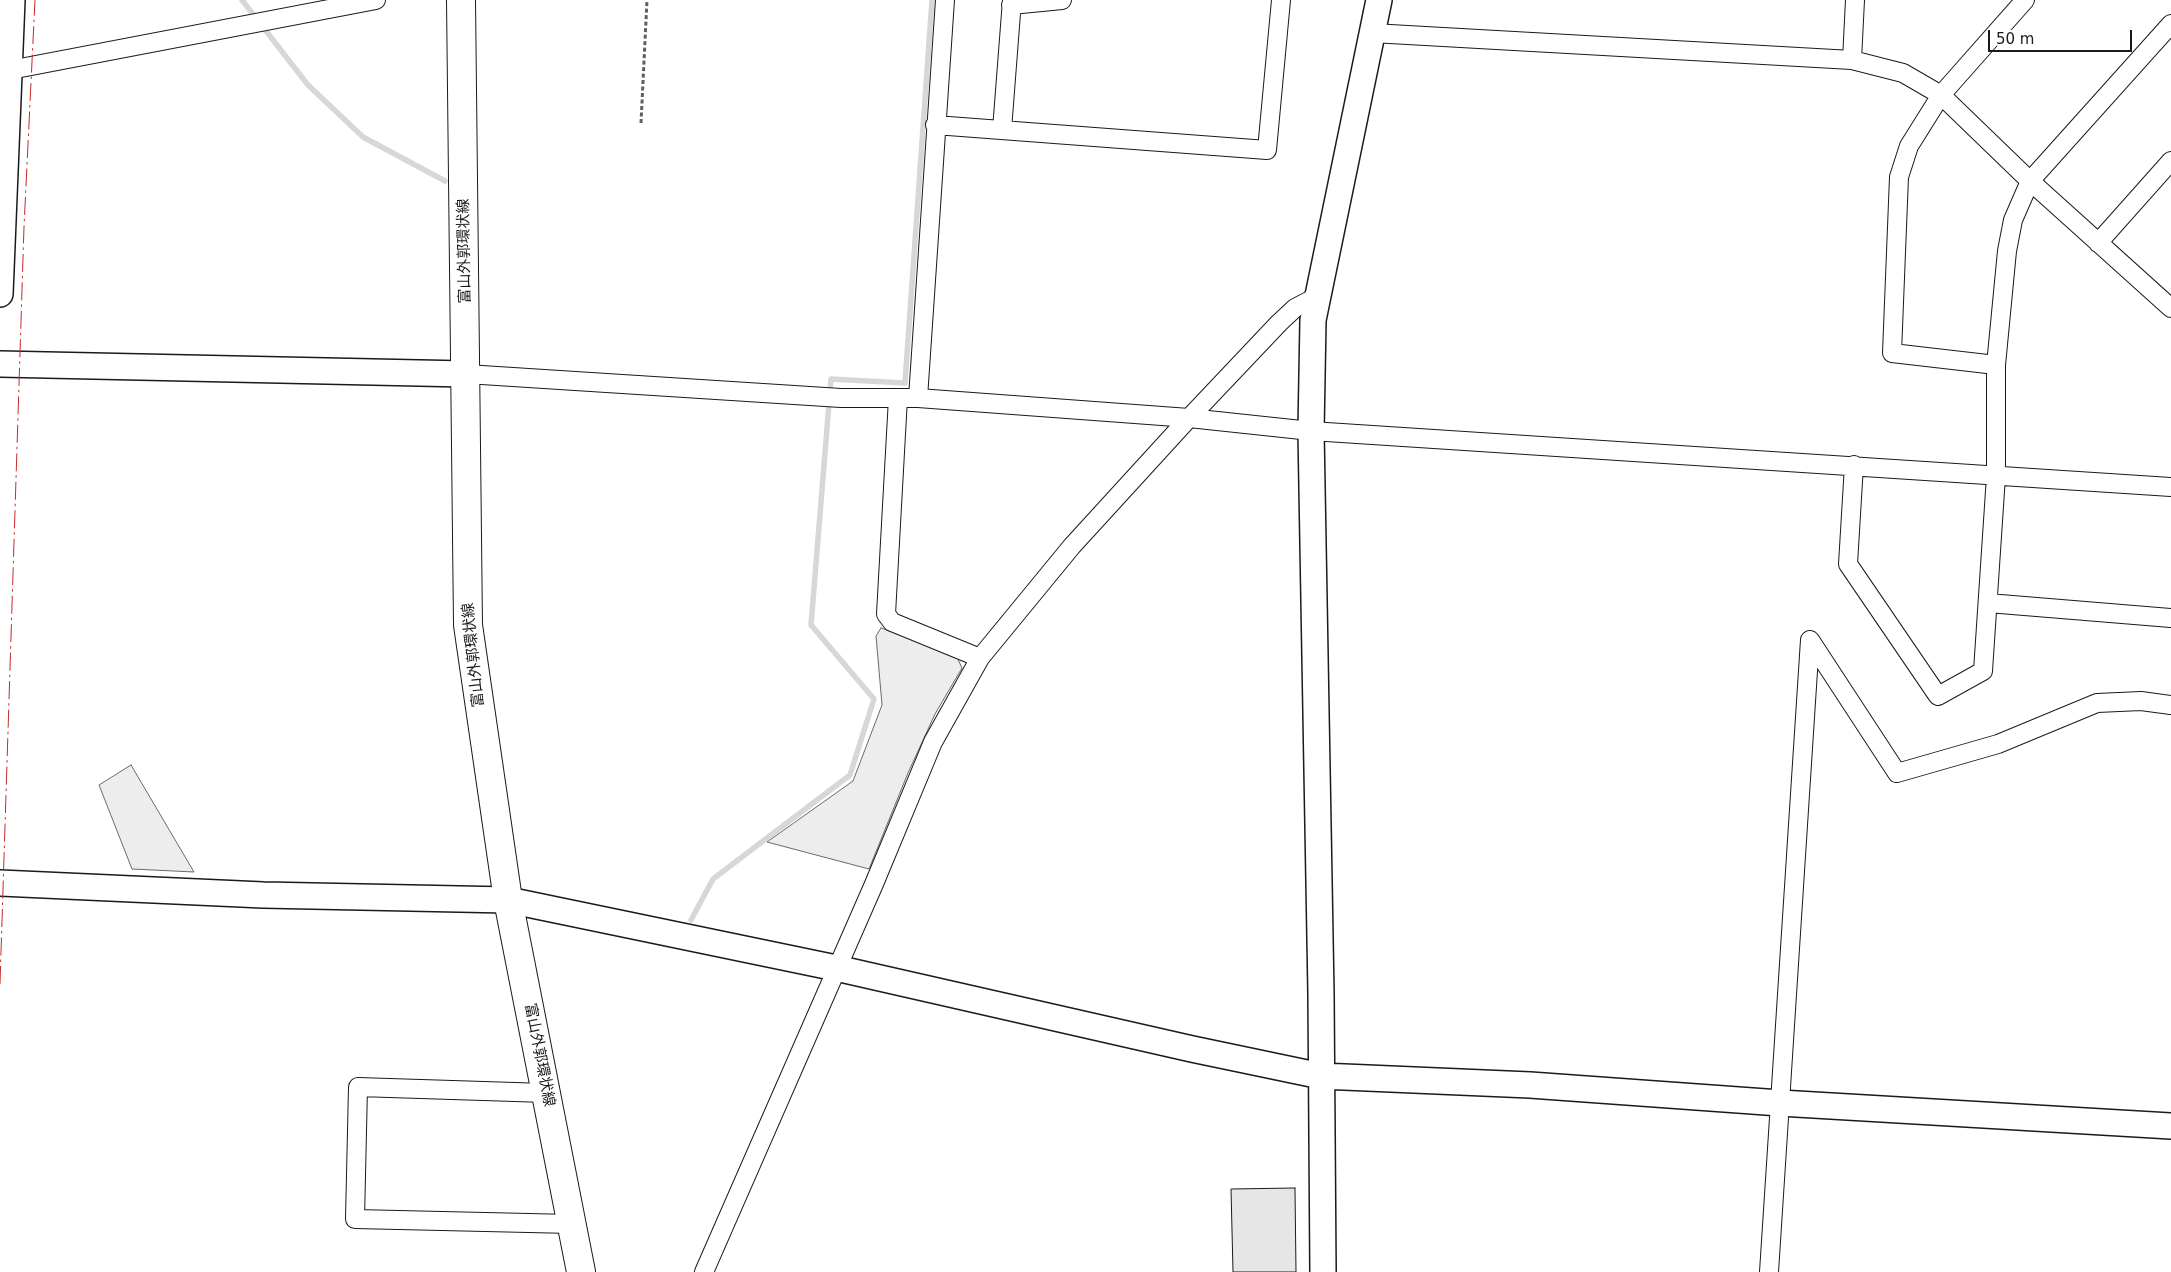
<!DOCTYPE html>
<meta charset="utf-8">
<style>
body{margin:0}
#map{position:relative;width:2171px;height:1272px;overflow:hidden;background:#fff;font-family:"DejaVu Sans",sans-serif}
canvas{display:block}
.scale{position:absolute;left:1988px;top:30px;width:144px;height:22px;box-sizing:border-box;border:2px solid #1a1a1a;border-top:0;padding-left:6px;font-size:15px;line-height:18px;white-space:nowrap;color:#1a1a1a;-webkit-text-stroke:4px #fff;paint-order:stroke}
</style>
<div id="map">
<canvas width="2171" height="1272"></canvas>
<div class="scale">50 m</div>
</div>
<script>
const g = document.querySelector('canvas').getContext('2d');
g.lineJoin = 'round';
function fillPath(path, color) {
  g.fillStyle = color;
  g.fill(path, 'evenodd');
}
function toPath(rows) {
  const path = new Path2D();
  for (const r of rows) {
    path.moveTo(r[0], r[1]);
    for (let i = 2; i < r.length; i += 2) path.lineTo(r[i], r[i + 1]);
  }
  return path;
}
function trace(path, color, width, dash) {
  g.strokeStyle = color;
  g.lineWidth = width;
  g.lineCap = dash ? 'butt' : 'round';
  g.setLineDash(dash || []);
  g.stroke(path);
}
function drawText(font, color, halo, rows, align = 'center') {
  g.font = font + ' "DejaVu Sans","Noto Sans JP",sans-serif';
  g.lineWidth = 4;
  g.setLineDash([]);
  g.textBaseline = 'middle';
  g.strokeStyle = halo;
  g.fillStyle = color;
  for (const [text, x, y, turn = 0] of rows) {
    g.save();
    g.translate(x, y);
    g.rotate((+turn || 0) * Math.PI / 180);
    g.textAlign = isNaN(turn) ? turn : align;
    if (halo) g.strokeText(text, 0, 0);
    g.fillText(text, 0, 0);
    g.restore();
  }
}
const built = toPath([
 [881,628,956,655,962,668,935,714,908,773,869,869,767,842,853,781,882,705,876,636,881,628],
 [131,765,194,872,132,869,99,785,131,765]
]);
const stream = toPath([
 [242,0,308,85,363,137,445,181],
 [691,920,713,879,850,775,874,699,811,625,831,379,905,383,932,0]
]);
const building = toPath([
 [1295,1188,1296,1272,1233,1272,1231,1189,1295,1188]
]);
const path = toPath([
 [641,123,647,0]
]);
const street = toPath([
 [1011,5,1062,0],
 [1372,33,1852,60,1903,73,1941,95,2030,181,2171,308],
 [1852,60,1855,0],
 [0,72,376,0],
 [935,125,1267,150,1281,0],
 [1002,130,1012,0],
 [2098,243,2171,161],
 [1996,365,1892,353,1899,177,1909,146,1941,95,2025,0],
 [466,374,841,398,918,398,1189,418,1311,431,2171,487],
 [898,398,886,614,892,622,980,658],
 [918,398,945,0],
 [1854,465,1848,564,1938,696,1983,671,1996,476,1996,365,2007,251,2013,220,2030,181,2171,24],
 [1988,603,2171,618],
 [1810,640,1897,773,1998,744,2097,703,2141,701,2171,705],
 [546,1093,358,1087,355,1219,572,1224],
 [704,1272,874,884,933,742,980,658,1072,546,1189,418,1279,323,1295,308,1318,296],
 [1769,1272,1810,640]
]);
const secondary = toPath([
 [0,294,12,0],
 [0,364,466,374],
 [0,883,263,895,508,900,836,968,1192,1049,1321,1076,1530,1085,1780,1103,2171,1126],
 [1323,1272,1321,994,1311,431,1313,320,1379,0]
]);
const primary = toPath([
 [461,0,468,625,508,900,581,1272]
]);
const power = toPath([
 [0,984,24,227,35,0]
]);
const streetNames = [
 ["富山外郭環状線",465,251,-91],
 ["富山外郭環状線",474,655,-96],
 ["富山外郭環状線",539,1055,79]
];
fillPath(built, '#ededed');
trace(built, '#6a6a6a', 1);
trace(stream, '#d7d7d7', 5.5);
fillPath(building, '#e6e6e6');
trace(building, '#1a1a1a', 1);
trace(street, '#1a1a1a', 20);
trace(secondary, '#1a1a1a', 28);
trace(primary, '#1a1a1a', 30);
trace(path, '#5f5f5f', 3, [4, 2.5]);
trace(street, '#fff', 18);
trace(secondary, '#fff', 25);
trace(primary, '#fff', 28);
trace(power, '#c62828', 1, [18, 4, 2.5, 4]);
drawText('15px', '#1a1a1a', '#fff', streetNames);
</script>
